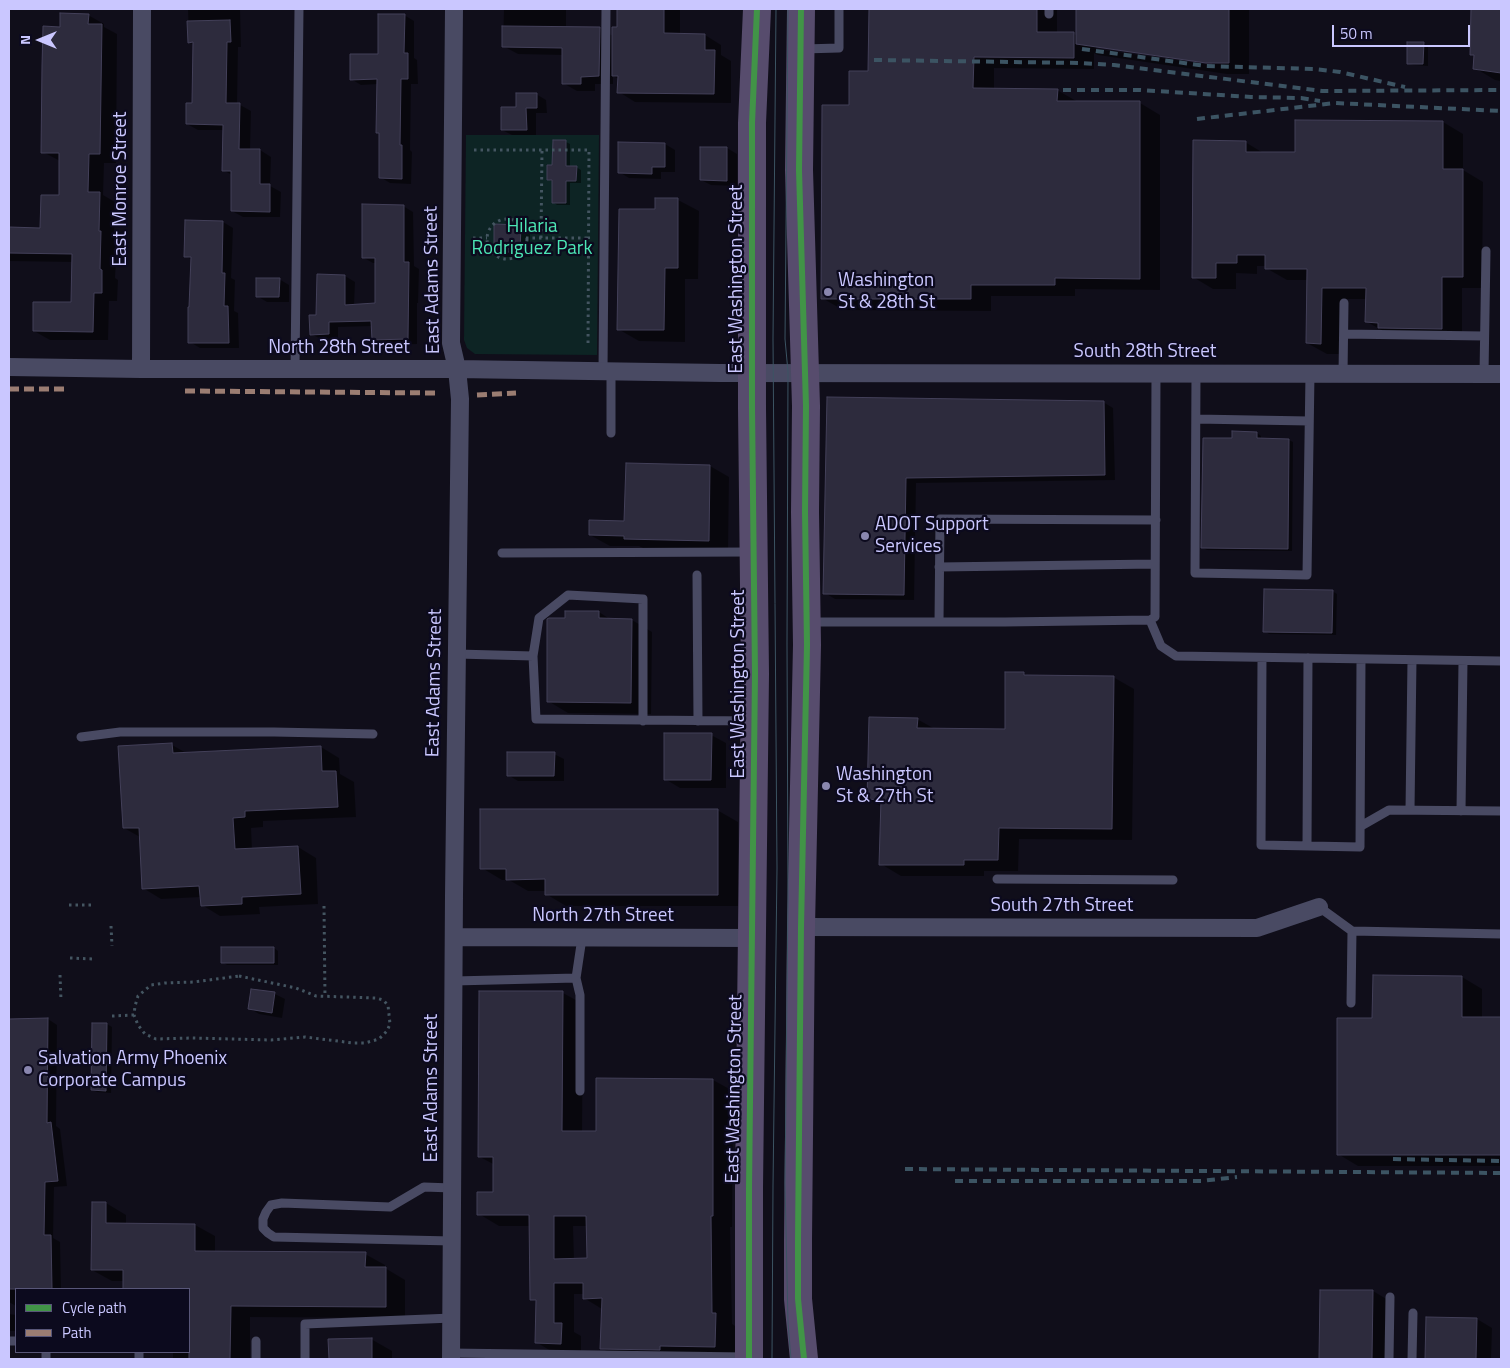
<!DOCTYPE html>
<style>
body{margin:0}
#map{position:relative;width:1510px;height:1368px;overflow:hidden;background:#100e1a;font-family:"Titillium Web",sans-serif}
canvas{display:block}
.frame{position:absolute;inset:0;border:10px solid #cac7ff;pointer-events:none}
.legend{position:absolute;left:15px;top:1288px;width:175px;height:65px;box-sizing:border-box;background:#0c0a1e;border:1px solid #585678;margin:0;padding:6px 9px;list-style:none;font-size:15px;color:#cac7ff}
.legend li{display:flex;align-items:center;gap:10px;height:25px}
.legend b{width:25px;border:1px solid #585678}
.north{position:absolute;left:15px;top:15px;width:50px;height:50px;-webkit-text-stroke:4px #0c0a1e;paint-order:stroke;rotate:270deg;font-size:14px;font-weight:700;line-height:20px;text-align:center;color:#cac7ff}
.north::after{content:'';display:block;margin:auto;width:18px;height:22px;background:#cac7ff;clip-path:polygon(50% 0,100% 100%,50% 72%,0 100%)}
.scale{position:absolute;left:1332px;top:25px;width:138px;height:22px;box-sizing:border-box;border:2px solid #cac7ff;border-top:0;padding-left:6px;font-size:15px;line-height:18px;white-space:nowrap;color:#cac7ff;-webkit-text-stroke:4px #0c0a1e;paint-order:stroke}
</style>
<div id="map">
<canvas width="1510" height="1368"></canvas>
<div class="frame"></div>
<ul class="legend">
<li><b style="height:6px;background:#419447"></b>Cycle path</li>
<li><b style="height:6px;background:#9b7d72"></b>Path</li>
</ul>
<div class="north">N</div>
<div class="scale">50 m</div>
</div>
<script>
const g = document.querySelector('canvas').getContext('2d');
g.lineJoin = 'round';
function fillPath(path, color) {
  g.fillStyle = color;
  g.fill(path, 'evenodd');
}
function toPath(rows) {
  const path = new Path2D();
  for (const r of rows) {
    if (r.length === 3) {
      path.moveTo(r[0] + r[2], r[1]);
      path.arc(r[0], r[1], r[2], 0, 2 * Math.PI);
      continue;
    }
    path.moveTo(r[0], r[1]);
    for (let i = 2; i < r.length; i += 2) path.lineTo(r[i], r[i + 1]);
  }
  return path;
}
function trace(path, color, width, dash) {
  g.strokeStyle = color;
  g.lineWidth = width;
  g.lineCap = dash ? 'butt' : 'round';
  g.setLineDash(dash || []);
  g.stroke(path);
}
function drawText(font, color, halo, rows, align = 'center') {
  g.font = font + ' "Titillium Web",sans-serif';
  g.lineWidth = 4.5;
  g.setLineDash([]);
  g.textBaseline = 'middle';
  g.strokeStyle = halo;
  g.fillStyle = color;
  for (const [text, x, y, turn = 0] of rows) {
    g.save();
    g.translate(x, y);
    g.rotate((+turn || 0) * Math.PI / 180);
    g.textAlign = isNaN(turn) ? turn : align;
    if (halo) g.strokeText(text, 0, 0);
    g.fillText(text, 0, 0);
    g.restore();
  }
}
const green = toPath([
 [466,135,599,135,597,355,475,354,467,348,464,340]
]);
const shadow = toPath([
 [188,9,240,9,241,47,238,47,237,104,240,105,251,111,250,150,260,150,271,157,270,186,281,192,280,217,243,217,232,211,232,175,223,170,224,130,198,130,187,124,193,104,194,45,189,42],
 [504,9,566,9,566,28,599,28,613,36,618,28,619,9,680,9,680,35,705,35,721,45,721,55,731,61,731,103,635,102,619,92,619,79,613,76,613,84,595,84,595,91,577,91,563,83,563,55,518,54,503,46],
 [870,9,1057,9,1057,33,1074,34,1077,36,1077,9,1249,9,1249,74,1227,74,1098,55,1094,53,1094,69,994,68,994,90,1057,90,1078,102,1140,103,1160,115,1160,290,1075,289,1075,296,991,296,991,311,843,310,822,298,850,106,870,72],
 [1096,46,1212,63,1212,65,1096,49],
 [1472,9,1501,9,1501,81,1495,80,1475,68,1475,56,1471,54],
 [88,15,104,24,104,27,117,34,116,163,104,163,103,195,115,202,114,240,117,241,115,278,118,280,117,301,109,301,108,340,50,340,34,331,72,303,73,262,9,261,9,228,41,229,60,196,60,161,43,152,61,28],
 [404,15,414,21,414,58,417,60,418,84,411,84,410,150,412,152,411,184,390,183,380,177,378,84,361,85,351,79,379,55],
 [1423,43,1428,46,1428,66,1413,65,1408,63],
 [536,94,546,100,547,113,536,113,536,135,512,135,502,130,518,108],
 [1443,122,1463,134,1463,170,1483,182,1482,288,1462,288,1462,340,1387,333,1367,322,1367,299,1342,299,1341,354,1327,354,1307,343,1308,280,1287,280,1266,268,1266,266,1257,266,1257,274,1236,273,1236,289,1213,289,1193,277,1245,142,1265,154,1296,154],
 [566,142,570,144,570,167,576,167,581,170,581,183,570,183,570,205,557,205,553,202,553,182,548,179],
 [620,143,665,144,675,150,675,172,661,172,661,179,629,178,619,172],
 [701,148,727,148,737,154,737,186,711,185,701,180],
 [656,199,678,200,699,211,698,279,685,279,685,342,639,341,618,329,656,211],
 [403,206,413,212,414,266,419,269,418,303,417,303,417,344,383,345,373,339,373,326,338,327,338,339,321,339,311,334,317,316,318,275,345,276,355,282,354,305,376,305,377,263,373,263,364,258],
 [223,222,233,228,231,278,235,280,234,311,238,313,239,348,200,348,190,342,192,260,186,256],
 [520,226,530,232,530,257,505,257,495,251],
 [279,279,289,285,289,302,267,302,257,296],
 [829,398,1103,402,1113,408,1115,480,916,483,914,600,835,599,825,593],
 [1257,433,1261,436,1261,439,1289,440,1293,442,1292,551,1207,550,1203,548,1233,439],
 [710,466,729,477,728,551,645,549,639,546,610,546,590,535,626,522],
 [1332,591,1337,594,1336,635,1269,634,1265,631],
 [599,612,611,620,632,620,652,632,651,714,568,713,548,701,567,619],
 [1007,673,1024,673,1030,677,1113,677,1134,689,1132,840,1019,839,1018,871,984,871,984,876,901,876,881,864,882,807,868,799,917,719,935,729,1006,730],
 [711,735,726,743,726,788,680,788,665,779],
 [172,745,188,754,321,747,339,758,340,774,354,782,356,817,263,821,263,827,251,828,252,850,298,847,316,858,318,904,259,907,260,914,220,916,202,905,201,897,161,899,143,888,140,837,124,828],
 [554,754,564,759,564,781,518,781,508,775],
 [717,810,738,822,738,906,566,906,546,894,546,891,528,891,509,880,502,880,482,868],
 [274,948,278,951,278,965,227,965,223,962],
 [1462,977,1482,989,1482,1019,1501,1019,1501,1166,1358,1166,1338,1154,1374,1019],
 [252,990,275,994,285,999,282,1018,259,1014,249,1008],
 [563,993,583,1004,582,1133,597,1133,713,1080,733,1091,732,1227,730,1227,732,1324,735,1326,735,1357,621,1359,601,1348,602,1309,584,1298,584,1294,574,1294,574,1332,581,1336,581,1355,556,1354,536,1342,537,1302,532,1299,531,1226,499,1226,479,1214,495,1193,495,1165,480,1157],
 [573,1226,588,1226,588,1260,574,1260],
 [48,1019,57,1025,56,1126,60,1129,67,1186,54,1187,53,1238,60,1242,61,1289,16,1289,16,1306,9,1302,9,1020],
 [93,1024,107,1024,112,1027,111,1093,97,1092,92,1090],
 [93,1203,106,1203,126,1215,126,1224,195,1225,215,1236,215,1252,365,1254,385,1265,385,1268,405,1280,405,1318,250,1317,250,1359,173,1359,173,1352,189,1352,189,1289,124,1289,124,1281,112,1281,92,1270],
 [1321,1291,1373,1291,1388,1300,1387,1359,1321,1359],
 [9,1314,16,1315,16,1331,9,1331],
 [1427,1318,1477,1319,1492,1328,1491,1359,1426,1359],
 [371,1339,392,1351,392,1359,330,1359,330,1340]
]);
const building = toPath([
 [617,9,664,9,664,33,705,34,705,50,715,50,714,94,617,93,618,76,612,76,612,27,617,27,617,9],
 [869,9,1037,9,1037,32,1074,32,1074,58,974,57,973,88,1058,89,1057,101,1140,101,1140,279,1055,278,1055,285,971,285,971,299,821,299,822,105,849,105,849,71,868,71,869,9],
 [1076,9,1229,9,1229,63,1206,63,1076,44,1076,9],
 [1471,9,1501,9,1501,73,1473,69,1474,55,1470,55,1471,9],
 [60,13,89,14,88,24,102,24,100,154,89,154,88,192,100,192,99,231,101,231,100,269,102,270,102,293,94,293,93,332,33,331,33,302,71,302,72,254,9,253,9,227,40,228,41,195,59,195,59,153,41,153,42,66,43,26,60,27,60,13],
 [378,14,405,14,404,53,408,53,408,79,401,79,400,145,402,145,402,179,379,178,379,133,376,133,377,79,350,80,350,54,378,54,378,14],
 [230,20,231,42,227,42,226,103,240,103,239,149,260,149,260,184,270,184,270,212,231,211,231,171,222,171,223,125,186,124,186,103,192,103,193,42,188,43,187,21,230,20],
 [502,26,600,27,599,76,581,77,581,84,562,84,562,48,502,47,502,26],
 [1407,42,1424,42,1423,64,1407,64,1407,42],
 [516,93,537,93,537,108,526,108,527,130,501,130,501,107,516,107,516,93],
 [1295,120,1443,121,1443,169,1463,169,1463,277,1442,277,1442,329,1378,328,1378,323,1365,322,1366,288,1322,288,1321,344,1306,343,1307,269,1265,269,1265,255,1237,255,1237,263,1216,263,1216,278,1192,278,1193,140,1246,141,1246,152,1295,152,1295,120],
 [553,140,566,140,566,166,577,166,576,181,566,181,566,203,552,203,552,180,547,180,547,165,552,165,553,140],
 [618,142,665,143,665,167,652,167,652,174,618,173,618,142],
 [700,147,727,147,727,181,700,180,700,147],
 [655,198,678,198,678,268,665,268,664,330,617,330,619,209,655,209,655,198],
 [362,204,404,205,404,262,409,262,408,339,372,340,371,321,329,322,329,334,310,335,309,315,316,315,317,274,345,275,345,305,375,303,375,258,362,258,362,204],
 [185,220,223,221,222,273,225,273,224,306,228,306,229,343,188,343,188,307,189,307,191,257,184,257,185,220],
 [494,224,521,225,520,252,494,252,494,224],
 [256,278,280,278,279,297,256,297,256,278],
 [827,397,1104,401,1105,475,906,478,904,595,823,594,827,397],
 [1232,431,1257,432,1257,438,1289,439,1288,549,1201,548,1203,438,1232,438,1232,431],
 [626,463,710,465,709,541,624,539,624,536,589,535,589,520,624,521,626,463],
 [1264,589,1333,590,1332,633,1263,632,1264,589],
 [565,611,599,611,599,618,632,619,631,703,547,702,547,619,549,618,565,618,565,611],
 [1005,672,1024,672,1024,675,1114,676,1112,829,999,828,998,860,964,860,964,865,879,865,881,800,867,799,869,717,918,718,917,728,1005,729,1005,672],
 [664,733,712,733,711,780,664,780,664,733],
 [172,743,173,753,321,746,322,771,336,771,338,807,245,811,245,817,233,818,235,849,298,846,301,894,242,897,242,904,201,906,199,886,142,889,139,828,123,828,118,746,172,743],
 [507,752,555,752,554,776,507,776,507,752],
 [480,809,718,809,718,895,545,895,545,879,506,880,506,869,480,869,480,809],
 [221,947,274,947,274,963,221,963,221,947],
 [1373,975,1462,976,1462,1017,1501,1017,1501,1155,1337,1155,1337,1018,1372,1018,1373,975],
 [251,989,275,992,272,1013,248,1009,251,989],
 [479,991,563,991,562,1131,596,1131,596,1078,713,1079,713,1216,711,1216,712,1313,716,1313,715,1347,660,1346,660,1350,600,1349,602,1298,583,1299,583,1283,554,1283,554,1323,562,1323,561,1344,535,1343,536,1300,530,1300,529,1215,477,1215,477,1192,493,1192,493,1157,478,1157,479,991],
 [554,1216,586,1216,587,1258,554,1259,554,1216],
 [48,1018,47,1123,51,1122,58,1181,45,1182,44,1235,51,1235,52,1289,9,1289,9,1019,48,1018],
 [92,1023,107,1023,106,1091,91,1090,92,1023],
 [92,1202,106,1202,106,1223,195,1224,195,1251,366,1252,365,1267,386,1267,386,1307,231,1306,230,1359,189,1359,189,1289,123,1289,123,1270,91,1270,92,1202],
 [1320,1290,1373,1290,1372,1359,1319,1359,1320,1290],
 [1426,1317,1477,1318,1476,1359,1425,1359,1426,1317],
 [372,1338,372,1359,329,1359,328,1339,372,1338]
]);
const path = toPath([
 [474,150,589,150,588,347],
 [507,239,20],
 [473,238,487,238],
 [526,238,588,238],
 [541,238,542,150],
 [69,905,94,905],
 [324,906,325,997],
 [111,926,112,946],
 [70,958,93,959],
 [60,975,61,1000],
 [239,976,296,988,316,996,376,998,383,1000,388,1005,390,1024,387,1031,379,1039,365,1043,353,1043,305,1037,271,1040,191,1038,156,1039,145,1034,138,1025,134,1015,135,1006,138,996,151,985,165,983,194,982,239,976],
 [112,1016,134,1015]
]);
const lane = toPath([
 [1049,9,1049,14],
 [803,49,839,48,839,9],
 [1344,334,1484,336],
 [295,369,299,9],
 [603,371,606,9],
 [1196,374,1195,573,1307,575,1310,374],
 [1343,374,1344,303],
 [1484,374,1486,251],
 [1196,419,1309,421],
 [611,433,611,371],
 [502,553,750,552],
 [939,567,1155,564],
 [697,575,698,721],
 [1150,620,1161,646,1176,656,1501,661],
 [809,622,1005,622,1150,620,1155,617,1156,374],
 [939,622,940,519,1156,520],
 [457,654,533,656,536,719,752,721],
 [533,656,539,618,568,595,643,599,643,721],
 [1262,658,1261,845,1360,847,1361,659],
 [81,737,120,732,274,732,373,734],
 [1410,810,1412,660],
 [1461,811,1463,661],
 [1361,826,1389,810,1501,811],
 [1307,845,1308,658],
 [997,879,1173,880],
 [1319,907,1352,931,1501,934],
 [576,978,580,995,580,1091],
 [454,981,576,978,582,938],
 [1351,1003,1352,931],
 [452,1241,274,1237,268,1233,263,1228,263,1219,266,1212,271,1205,282,1203,390,1207,424,1187,452,1188],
 [9,1341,16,1341],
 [46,1352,46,1359],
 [451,1353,746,1357],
 [139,1359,139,1352],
 [256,1359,256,1341],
 [305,1359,305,1324,452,1318],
 [1389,1359,1390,1297],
 [1412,1359,1413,1313]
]);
const street = toPath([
 [9,367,141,369,457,369,720,373,1501,374],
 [141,369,142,9],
 [801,927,1257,928,1319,907],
 [454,937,752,938],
 [451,1359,454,895,460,399,457,369,451,343,454,9]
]);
const primary = toPath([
 [801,9,799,170,806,406,805,512,807,645,801,927,798,1240,798,1299,804,1359],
 [749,1359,749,1188,755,674,752,408,752,123,757,9]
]);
const tram = toPath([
 [788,9,785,339,788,372,787,643,788,899,785,1183,788,1323,791,1359],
 [772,1359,773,1186,777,868,773,339,776,9]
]);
const rail = toPath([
 [1082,49,1206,66,1315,69,1340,72,1405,87],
 [874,60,1081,63,1114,65,1322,91,1501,90],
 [1063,90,1140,90,1251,97,1301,98,1320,101],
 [1197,119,1335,103,1501,111],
 [1393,1159,1501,1161],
 [905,1169,1501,1173],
 [955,1181,1201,1181,1237,1177]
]);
const quiet = toPath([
 [9,389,67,389],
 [185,391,436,393],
 [477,395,516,393]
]);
const cycleway = toPath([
 [801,9,799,170,806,406,805,512,807,645,801,927,798,1240,798,1299,804,1359],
 [749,1359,749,1188,755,674,752,408,752,123,757,9]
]);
const markers = [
 [828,292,5,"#8986af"],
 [865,536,5,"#8986af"],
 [826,786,5,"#8986af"],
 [28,1070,5,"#8986af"]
];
const streetNames = [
 ["East Monroe Street",121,189,-90],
 ["East Washington Street",737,279,-90],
 ["East Adams Street",433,280,-91],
 ["North 28th Street",339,348],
 ["South 28th Street",1145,352],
 ["East Adams Street",435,683,-89],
 ["East Washington Street",739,684,-90],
 ["South 27th Street",1062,906],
 ["North 27th Street",603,916],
 ["East Adams Street",432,1088,-90],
 ["East Washington Street",735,1089,-89]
];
const parkNames = [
 ["Hilaria",532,227],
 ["Rodriguez Park",532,249]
];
const poiNames = [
 ["Washington",838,281],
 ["St & 28th St",838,303],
 ["ADOT Support",875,525],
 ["Services",875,547],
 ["Washington",836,775],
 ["St & 27th St",836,797],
 ["Salvation Army Phoenix",38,1059],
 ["Corporate Campus",38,1081]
];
fillPath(green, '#0d2424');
fillPath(shadow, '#0007');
fillPath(building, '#2d2b3d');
trace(building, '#434059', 1);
trace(path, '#445561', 3, [2.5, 4]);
trace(lane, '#494a63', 9);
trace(street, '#494a63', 18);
trace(primary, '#574c6d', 28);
trace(tram, '#3c5463', 1);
trace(rail, '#3c5463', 4, [8, 6]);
trace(quiet, '#9b7d72', 5, [10, 5]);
trace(cycleway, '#419447', 6);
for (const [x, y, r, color] of markers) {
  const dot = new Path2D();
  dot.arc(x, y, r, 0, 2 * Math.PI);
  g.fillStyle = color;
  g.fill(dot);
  trace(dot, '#0c0a1e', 2);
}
drawText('19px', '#cac7ff', '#0c0a1e', streetNames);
drawText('19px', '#4ce6b5', '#0c0a1e', parkNames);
drawText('19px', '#cac7ff', '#0c0a1e', poiNames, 'left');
</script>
